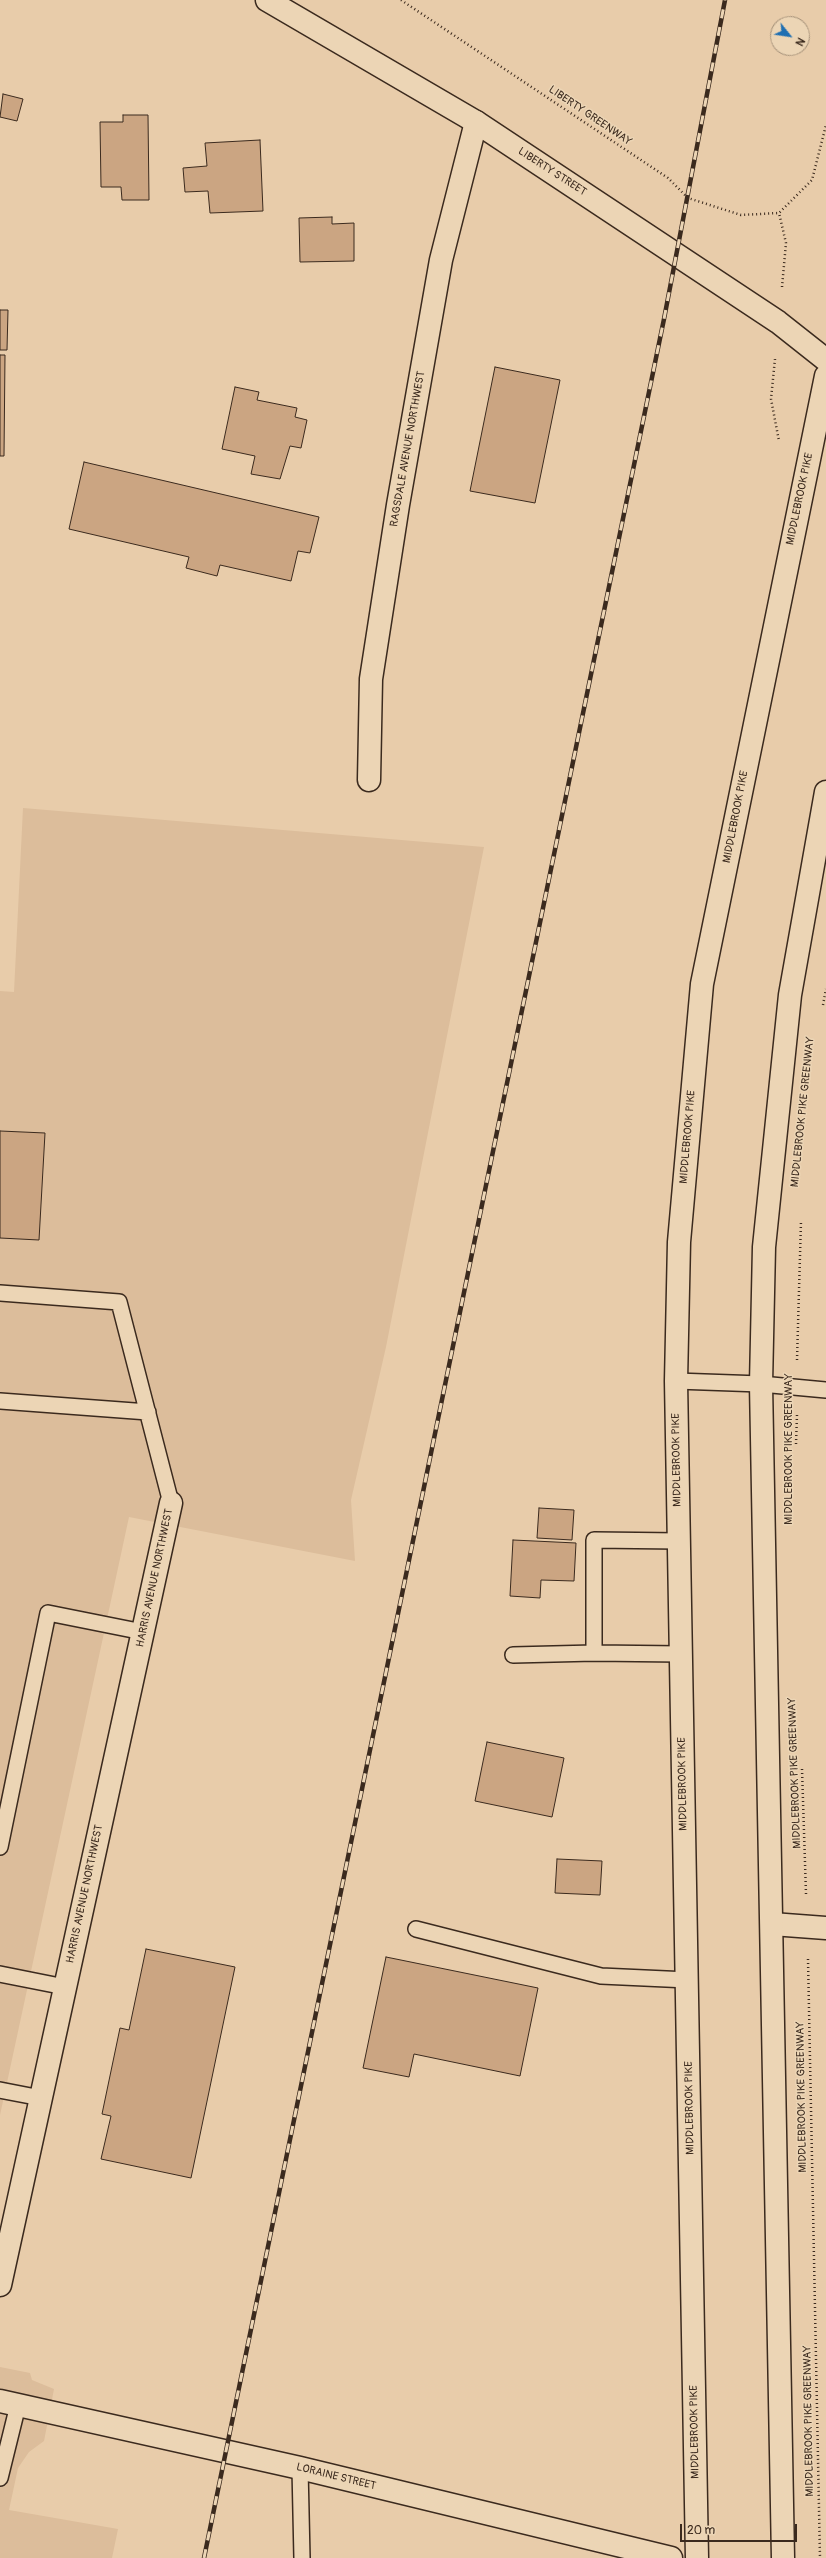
<!DOCTYPE html>
<style>
body{margin:0}
#map{position:relative;width:826px;height:2558px;overflow:hidden;background:#e8ccaa;font-family:Pangolin,sans-serif}
canvas{display:block}
.north{position:absolute;left:770px;top:16px;width:40px;height:40px;box-sizing:border-box;background:#ecd5b5;border:1px solid #a59179;border-radius:50%;rotate:120deg;font-size:11px;font-weight:700;line-height:16px;text-align:center;color:#3b2a1e}
.north::after{content:'';display:block;margin:auto;width:14px;height:18px;background:#1f6fb2;clip-path:polygon(50% 0,100% 100%,50% 72%,0 100%)}
.scale{position:absolute;left:680px;top:2524px;width:117px;height:18px;box-sizing:border-box;border:2px solid #3b2a1e;border-top:0;padding-left:5px;font-size:12px;line-height:14px;white-space:nowrap;color:#3b2a1e;-webkit-text-stroke:3px #ecd5b5;paint-order:stroke}
</style>
<div id="map">
<canvas width="826" height="2558"></canvas>
<div class="north">N</div>
<div class="scale">20 m</div>
</div>
<script>
const g = document.querySelector('canvas').getContext('2d');
g.lineJoin = 'round';
function fillPath(path, color) {
  g.fillStyle = color;
  g.fill(path, 'evenodd');
}
function toPath(rows) {
  const path = new Path2D();
  for (const r of rows) {
    path.moveTo(r[0], r[1]);
    for (let i = 2; i < r.length; i += 2) path.lineTo(r[i], r[i + 1]);
  }
  return path;
}
function trace(path, color, width, dash) {
  g.strokeStyle = color;
  g.lineWidth = width;
  g.lineCap = dash ? 'butt' : 'round';
  g.setLineDash(dash || []);
  g.stroke(path);
}
function drawText(font, color, halo, rows, align = 'center') {
  g.font = font + ' Pangolin,sans-serif';
  g.lineWidth = 3;
  g.setLineDash([]);
  g.textBaseline = 'middle';
  g.strokeStyle = halo;
  g.fillStyle = color;
  for (const [text, x, y, turn = 0] of rows) {
    g.save();
    g.translate(x, y);
    g.rotate((+turn || 0) * Math.PI / 180);
    g.textAlign = isNaN(turn) ? turn : align;
    if (halo) g.strokeText(text, 0, 0);
    g.fillText(text, 0, 0);
    g.restore();
  }
}
const built = toPath([
 [23,808,484,847,386,1347,351,1500,355,1561,129,1517,0,2115,0,991,14,992],
 [0,2367,30,2373,32,2380,54,2389,44,2441,29,2452,18,2468,9,2510,118,2529,112,2558,0,2558]
]);
const building = toPath([
 [3,94,23,99,17,121,0,117,3,94],
 [123,115,148,115,149,200,122,200,121,187,101,187,100,122,123,122,123,115],
 [260,140,263,211,210,213,208,191,185,192,183,168,207,166,205,143,260,140],
 [332,217,332,224,354,223,354,261,300,262,299,218,332,217],
 [0,310,8,310,7,350,0,350,0,310],
 [0,355,5,355,4,456,0,456,0,355],
 [495,367,560,380,535,503,470,491,495,367],
 [235,387,259,392,257,400,297,408,295,417,307,420,301,448,290,446,280,479,251,474,255,456,222,449,235,387],
 [84,462,319,517,310,553,298,551,291,581,220,565,217,576,186,568,189,557,69,529,84,462],
 [0,1131,45,1133,39,1240,0,1238,0,1131],
 [539,1508,574,1510,572,1540,537,1538,539,1508],
 [513,1540,576,1543,574,1581,541,1580,540,1598,510,1596,513,1540],
 [487,1742,564,1758,552,1817,475,1801,487,1742],
 [557,1859,602,1861,600,1895,555,1893,557,1859],
 [146,1949,235,1967,191,2178,101,2159,111,2116,102,2114,120,2028,129,2030,146,1949],
 [386,1957,538,1988,520,2076,414,2054,409,2077,363,2068,386,1957]
]);
const path = toPath([
 [401,0,668,178,688,198,741,215,779,213],
 [782,287,786,243,779,213,812,180,826,125],
 [775,359,771,399,779,441],
 [823,1005,826,989],
 [797,1360,801,1221],
 [796,1444,797,1415],
 [802,1769,806,1894],
 [808,1959,820,2558]
]);
const service = toPath([
 [0,1293,119,1302,171,1503],
 [676,1381,761,1384,826,1390],
 [0,1401,148,1412],
 [679,1541,594,1540,594,1653,681,1654],
 [513,1655,594,1653],
 [0,1847,48,1613,143,1632],
 [416,1929,601,1976,688,1980],
 [0,1974,65,1987],
 [0,2090,41,2098],
 [300,2468,302,2558],
 [0,2478,18,2405]
]);
const minor = toPath([
 [369,780,371,679,398,505,441,260,476,122],
 [772,1924,826,1928],
 [0,2285,171,1503],
 [0,2401,300,2468,671,2558]
]);
const secondary = toPath([
 [267,0,476,122,778,322,826,360],
 [697,2558,676,1381,679,1242,702,984,826,376],
 [783,2558,761,1384,764,1247,790,995,826,792]
]);
const rail = toPath([
 [204,2558,664,319,725,0]
]);
const streetNames = [
 ["LIBERTY GREENWAY",590,116,34],
 ["LIBERTY STREET",552,172,33],
 ["RAGSDALE AVENUE NORTHWEST",408,449,-80],
 ["MIDDLEBROOK PIKE",800,499,-78],
 ["MIDDLEBROOK PIKE",736,817,-79],
 ["MIDDLEBROOK PIKE GREENWAY",803,1112,-84],
 ["MIDDLEBROOK PIKE",688,1137,-85],
 ["MIDDLEBROOK PIKE GREENWAY",789,1449,-90],
 ["MIDDLEBROOK PIKE",677,1460,-91],
 ["HARRIS AVENUE NORTHWEST",155,1578,-78],
 ["MIDDLEBROOK PIKE GREENWAY",795,1773,-92],
 ["MIDDLEBROOK PIKE",683,1784,-91],
 ["HARRIS AVENUE NORTHWEST",85,1894,-78],
 ["MIDDLEBROOK PIKE GREENWAY",802,2097,-91],
 ["MIDDLEBROOK PIKE",690,2108,-91],
 ["MIDDLEBROOK PIKE GREENWAY",809,2421,-91],
 ["MIDDLEBROOK PIKE",695,2432,-91],
 ["LORAINE STREET",336,2477,14]
];
fillPath(built, '#dcbd9b');
fillPath(building, '#cba582');
trace(building, '#3b2a1e', 1);
trace(service, '#3b2a1e', 18);
trace(minor, '#3b2a1e', 25);
trace(secondary, '#3b2a1e', 25);
trace(path, '#3b2a1e', 2.5, [1, 3]);
trace(service, '#ecd5b5', 15);
trace(minor, '#ecd5b5', 22);
trace(secondary, '#ecd5b5', 22);
trace(rail, '#3b2a1e', 4.5);
trace(rail, '#ecd5b5', 3, [9]);
drawText('11px', '#3b2a1e', '#ecd5b5', streetNames);
</script>
